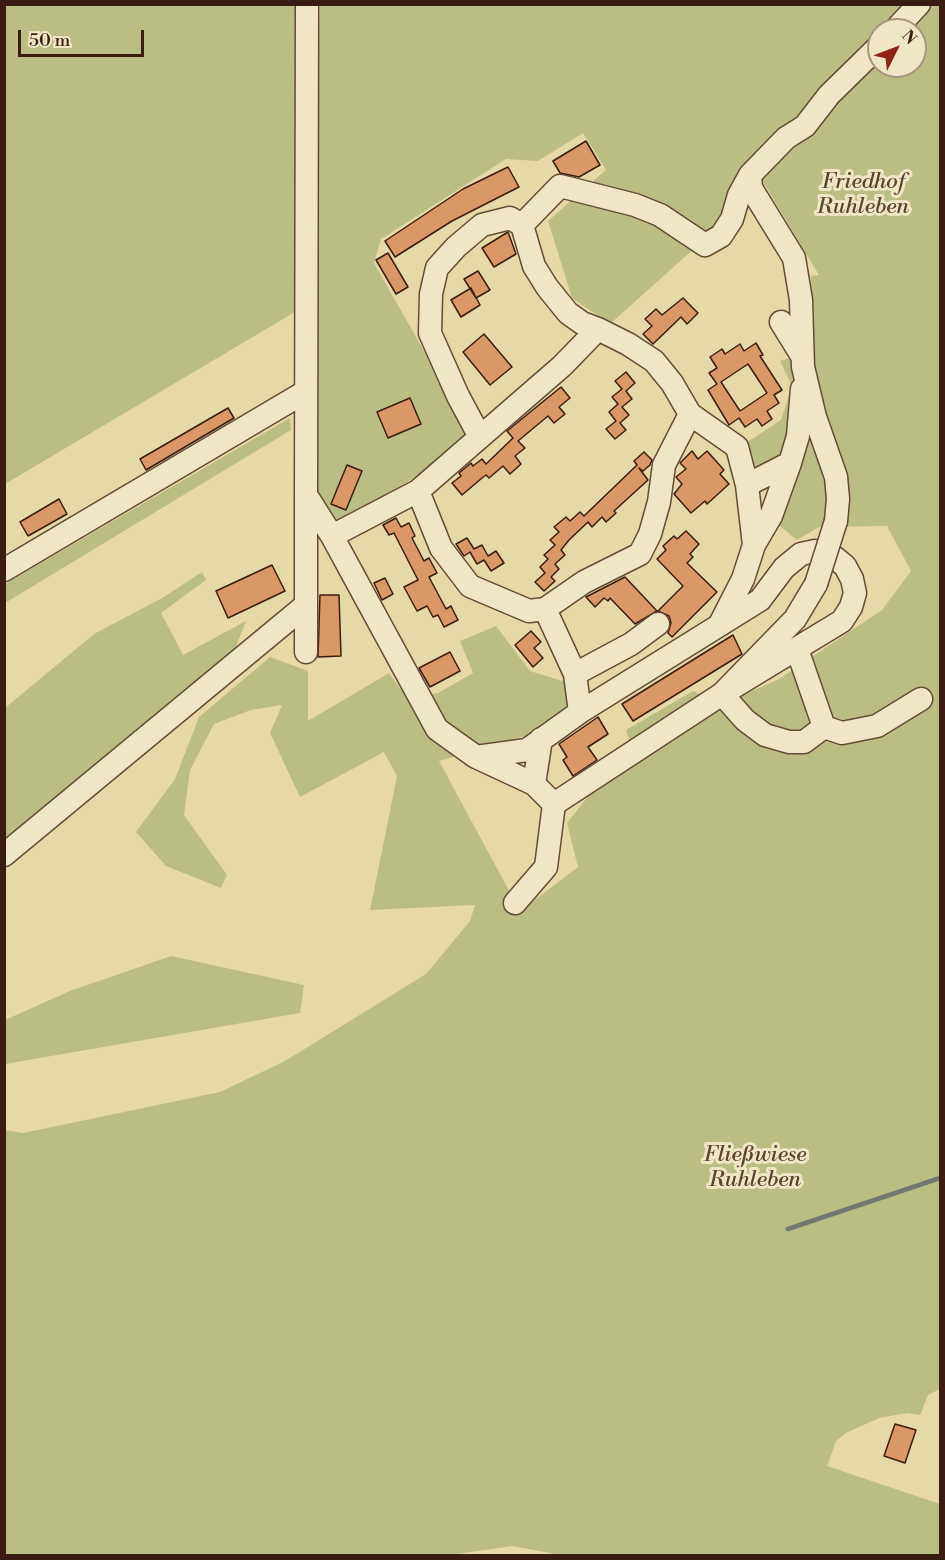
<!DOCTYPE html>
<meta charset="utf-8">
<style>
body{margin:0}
#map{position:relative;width:945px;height:1560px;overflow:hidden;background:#e7d9a7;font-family:"Libre Bodoni",serif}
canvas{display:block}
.frame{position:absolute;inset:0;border:6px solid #3a1c11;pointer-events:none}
.north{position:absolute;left:867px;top:18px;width:60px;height:60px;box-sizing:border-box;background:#efe6c6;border:2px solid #a7957e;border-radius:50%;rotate:48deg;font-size:16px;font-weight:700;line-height:24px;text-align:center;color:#3a1c11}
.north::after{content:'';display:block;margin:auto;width:21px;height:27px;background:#8f2418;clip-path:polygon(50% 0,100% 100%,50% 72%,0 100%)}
.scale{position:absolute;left:18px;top:30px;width:126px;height:27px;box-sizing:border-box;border:3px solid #3a1c11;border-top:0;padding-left:8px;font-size:18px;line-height:21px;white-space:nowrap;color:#3a1c11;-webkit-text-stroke:4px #efe6c6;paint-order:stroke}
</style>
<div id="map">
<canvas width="945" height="1560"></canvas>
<div class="frame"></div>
<div class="north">N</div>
<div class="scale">50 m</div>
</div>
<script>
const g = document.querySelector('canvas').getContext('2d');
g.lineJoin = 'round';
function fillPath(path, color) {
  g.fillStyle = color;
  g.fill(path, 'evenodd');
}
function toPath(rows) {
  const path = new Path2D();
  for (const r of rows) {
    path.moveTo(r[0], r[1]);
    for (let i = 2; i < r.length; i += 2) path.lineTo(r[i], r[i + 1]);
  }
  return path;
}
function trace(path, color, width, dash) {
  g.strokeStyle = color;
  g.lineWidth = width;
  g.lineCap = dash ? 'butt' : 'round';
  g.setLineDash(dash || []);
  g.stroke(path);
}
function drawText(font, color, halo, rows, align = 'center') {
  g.font = font + ' "Libre Bodoni",serif';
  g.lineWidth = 6;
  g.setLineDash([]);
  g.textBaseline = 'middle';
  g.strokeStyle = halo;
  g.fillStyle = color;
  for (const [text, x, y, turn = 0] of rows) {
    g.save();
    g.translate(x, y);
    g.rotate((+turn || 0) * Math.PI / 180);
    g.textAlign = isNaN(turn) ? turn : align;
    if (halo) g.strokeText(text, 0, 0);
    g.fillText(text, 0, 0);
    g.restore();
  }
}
const green = toPath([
 [5,5,297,5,295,312,5,484],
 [320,5,940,5,940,1389,928,1395,920,1415,907,1413,879,1418,846,1433,836,1441,827,1466,940,1504,940,1555,566,1556,512,1546,443,1556,5,1556,5,1130,23,1133,220,1092,285,1061,426,974,470,921,475,905,370,910,397,776,384,752,300,797,270,733,282,705,251,710,214,724,190,770,184,815,227,875,221,888,166,866,136,832,175,779,199,717,270,657,308,671,308,721,389,673,407,698,438,693,473,673,460,641,496,626,530,671,566,682,573,702,529,735,439,761,520,911,578,867,567,823,630,743,626,730,693,691,723,704,779,679,882,610,911,571,887,526,819,527,797,540,775,522,796,471,757,471,746,443,781,420,792,386,780,361,812,351,811,276,819,275,765,185,610,324,572,298,548,221,606,170,583,133,538,161,506,159,381,239,374,263,469,430,425,471,334,526,317,490,315,235],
 [879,30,915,30,915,66,879,66],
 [290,418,291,430,5,603,5,584],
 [202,572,206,580,161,613,183,655,246,621,235,649,58,804,5,846,5,708,94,634,164,597],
 [171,956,304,985,300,1013,5,1064,5,1020,70,991]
]);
const stream = toPath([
 [788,1229,940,1178]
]);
const building = toPath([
 [586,141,600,165,579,177,560,173,553,161,586,141],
 [508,167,519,187,452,221,395,257,385,241,463,189,508,167],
 [508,232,516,254,494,267,482,248,508,232],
 [388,253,408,287,396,294,376,260,388,253],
 [478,271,490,290,476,298,464,279,478,271],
 [471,288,480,305,461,317,451,300,471,288],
 [683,298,698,313,687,324,681,317,653,344,643,334,652,326,645,319,656,309,662,315,683,298],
 [484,334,512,367,490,385,463,352,484,334],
 [756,343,763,355,760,356,782,390,774,395,779,403,767,411,772,419,762,426,757,419,745,427,739,418,729,425,708,390,717,384,709,373,717,368,710,357,722,349,725,354,740,344,744,351,756,343],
 [748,364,767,393,740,411,721,382,748,364],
 [626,372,635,383,626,391,632,399,622,407,629,415,620,423,626,430,615,439,606,429,616,421,609,412,618,404,612,397,622,389,615,381,626,372],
 [561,387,570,398,559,407,565,414,554,423,548,416,518,441,525,448,515,456,521,464,510,474,503,466,489,478,486,475,482,478,462,495,452,483,461,476,459,473,471,463,473,466,482,459,486,464,513,438,507,431,561,387],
 [410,398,421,424,388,438,377,412,410,398],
 [228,408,234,418,146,470,140,459,228,408],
 [692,451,698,459,707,451,724,470,720,474,729,484,707,504,705,501,691,513,674,494,682,484,676,477,686,469,680,463,692,451],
 [644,452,652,460,650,465,643,471,639,468,648,480,614,511,616,513,606,522,602,517,592,527,588,522,569,540,561,550,565,555,555,564,559,569,551,577,555,581,544,591,535,582,545,573,540,567,548,559,544,555,555,545,550,540,559,532,554,527,566,517,570,521,580,512,584,516,637,465,634,461,644,452],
 [347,465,362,471,346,510,331,504,347,465],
 [59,499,67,514,28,536,20,522,59,499],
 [396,518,401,527,409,523,415,536,412,538,424,561,429,558,437,573,429,577,446,609,451,606,458,620,444,627,438,615,433,617,427,606,417,611,404,587,418,580,394,533,389,535,383,525,396,518],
 [686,531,699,544,690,554,693,557,687,563,717,592,672,637,668,633,671,623,669,616,658,611,683,586,657,559,666,550,663,546,674,536,677,539,686,531],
 [467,538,474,549,482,545,488,556,496,551,504,563,491,571,484,560,477,564,470,552,464,556,456,544,467,538],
 [272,565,285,591,228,618,216,591,272,565],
 [625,577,657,611,635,624,610,598,608,601,604,598,595,607,586,597,625,577],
 [385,578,393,594,382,600,374,583,385,578],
 [320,595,339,595,341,656,318,657,320,595],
 [531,631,541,642,534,648,543,658,533,667,515,645,531,631],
 [733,635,742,654,633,721,622,704,733,635],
 [450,652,460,671,430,687,419,668,450,652],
 [598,717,608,734,588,747,597,760,573,776,563,760,567,757,559,744,598,717],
 [895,1424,916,1430,905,1463,884,1456,895,1424]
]);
const minor = toPath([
 [307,4,306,495,332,536,437,729,476,757,527,750,580,712,575,674,545,609],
 [895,30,919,4],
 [522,225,560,186,635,205,660,215,705,245,721,236,732,219,739,195,750,175],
 [781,322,802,356],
 [480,437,458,396,430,333,431,294,437,268,456,247,482,225,510,218,522,225,534,266,547,287,568,313,582,323,598,329],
 [418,491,441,548,470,586,529,611,545,609,584,582,640,554,650,534,659,502,664,465,690,414,737,447,747,485],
 [836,521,838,499,836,477,815,417,803,367,801,300,794,258,751,188,750,175,786,138,805,126,829,95,879,46],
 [332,536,418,491,562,366,598,329,628,344,654,361,672,383,690,414],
 [754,545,747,485,790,463],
 [4,570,305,392],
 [816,584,795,619,722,694,745,720,765,735,789,742,804,742,824,727],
 [721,622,743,579,754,545,771,516,790,463,798,436,802,389],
 [797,649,824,727,842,733,877,726,921,699],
 [306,652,306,495],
 [575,674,631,644,658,624],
 [541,739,534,784,554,804,722,694,842,621,851,607,855,593,852,579,845,566,834,557,815,551,801,554,784,568,760,600,580,712],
 [476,757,534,784],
 [4,855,306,605],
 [515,903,546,867,554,804]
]);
const minorBridge = toPath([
 [816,584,836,521]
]);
const parkNames = [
 ["Friedhof",863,183],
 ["Ruhleben",863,208],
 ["Fließwiese",755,1156],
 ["Ruhleben",755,1181]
];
fillPath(green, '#babe84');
trace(stream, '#727a70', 5);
fillPath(building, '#db9867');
trace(building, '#3a1c11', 1.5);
trace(minor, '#654b36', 25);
trace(minor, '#efe6c6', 22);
trace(minorBridge, '#654b36', 25, []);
trace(minorBridge, '#efe6c6', 22);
drawText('italic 22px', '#5a442e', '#efe6c6', parkNames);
</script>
